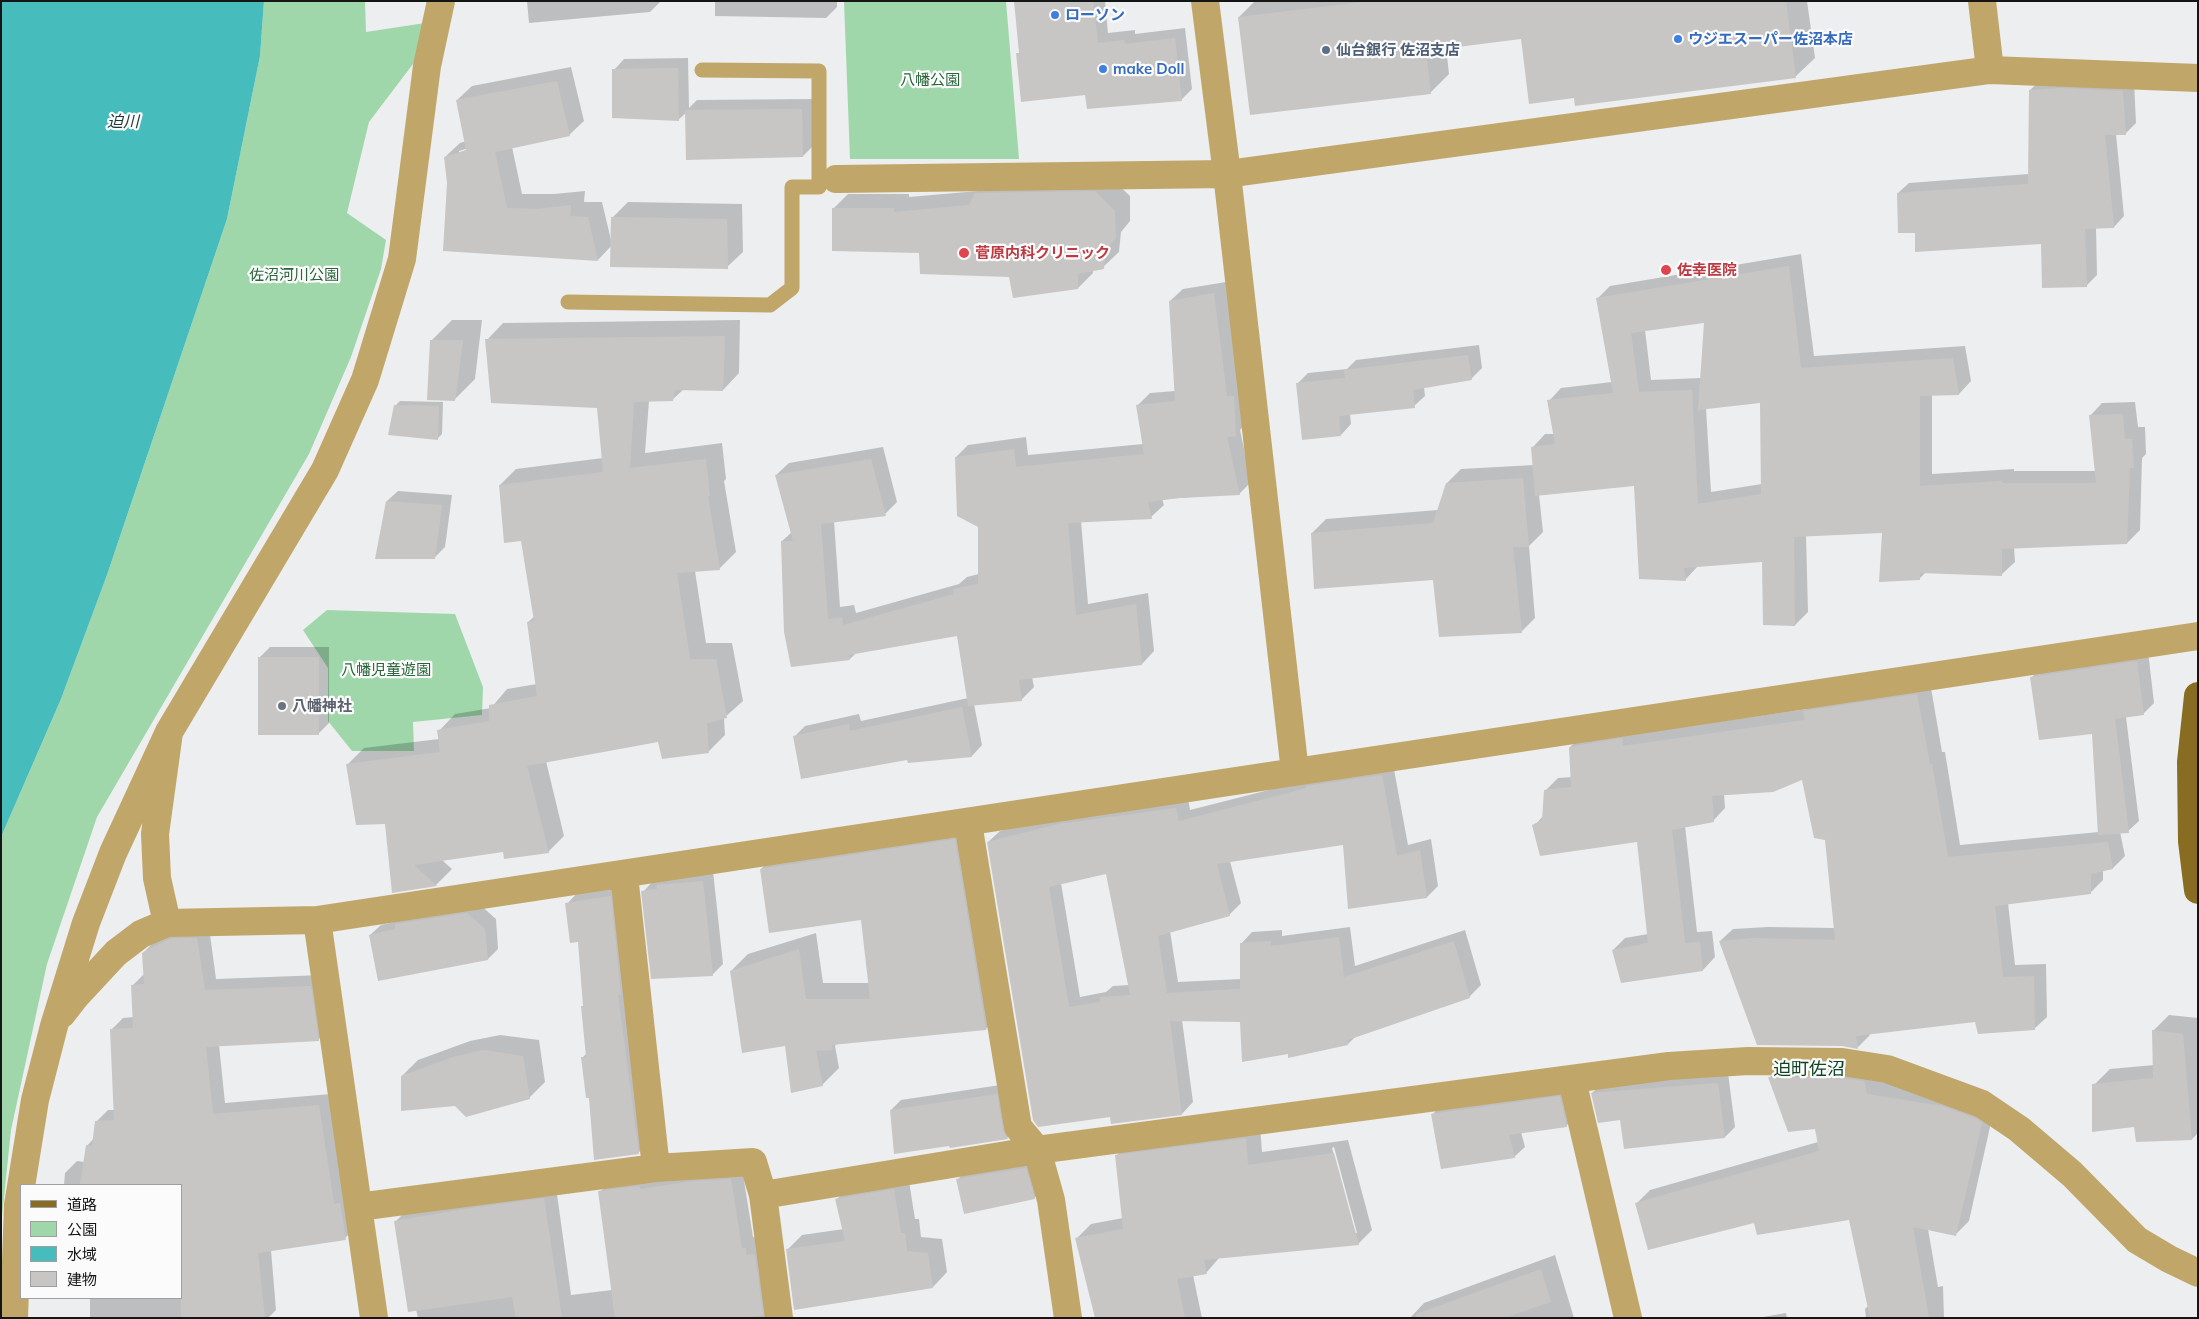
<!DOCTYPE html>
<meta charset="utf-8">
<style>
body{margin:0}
#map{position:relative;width:2199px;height:1319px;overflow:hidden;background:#edeeef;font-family:Mulish,"Noto Sans JP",sans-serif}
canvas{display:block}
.frame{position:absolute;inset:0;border:2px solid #141515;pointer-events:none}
.legend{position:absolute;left:20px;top:1184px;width:162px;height:115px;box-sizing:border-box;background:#fbfbfc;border:1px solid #9f9fa0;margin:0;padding:6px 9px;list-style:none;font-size:15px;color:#141515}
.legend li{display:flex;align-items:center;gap:10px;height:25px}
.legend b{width:25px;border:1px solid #9f9fa0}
</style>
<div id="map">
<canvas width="2199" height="1319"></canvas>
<div class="frame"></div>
<ul class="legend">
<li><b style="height:6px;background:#886c22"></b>道路</li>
<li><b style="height:14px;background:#9fd7aa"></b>公園</li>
<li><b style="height:14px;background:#47bcbc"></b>水域</li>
<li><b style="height:14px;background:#c7c6c5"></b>建物</li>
</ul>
</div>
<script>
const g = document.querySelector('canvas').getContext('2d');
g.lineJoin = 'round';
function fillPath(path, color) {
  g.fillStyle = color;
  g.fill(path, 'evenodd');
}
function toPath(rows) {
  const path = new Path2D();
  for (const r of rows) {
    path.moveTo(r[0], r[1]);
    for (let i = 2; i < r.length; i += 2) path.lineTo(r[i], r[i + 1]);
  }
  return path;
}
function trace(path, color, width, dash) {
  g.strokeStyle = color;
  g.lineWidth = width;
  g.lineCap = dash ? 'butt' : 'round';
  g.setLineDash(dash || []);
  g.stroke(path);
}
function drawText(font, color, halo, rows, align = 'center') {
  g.font = font + ' Mulish,"Noto Sans JP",sans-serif';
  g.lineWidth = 4.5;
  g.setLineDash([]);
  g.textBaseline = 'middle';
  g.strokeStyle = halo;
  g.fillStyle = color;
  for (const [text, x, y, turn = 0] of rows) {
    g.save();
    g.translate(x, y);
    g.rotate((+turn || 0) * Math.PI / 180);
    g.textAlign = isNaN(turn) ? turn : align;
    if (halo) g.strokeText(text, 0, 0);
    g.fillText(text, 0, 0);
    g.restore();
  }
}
const green = toPath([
 [264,1,365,1,366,32,425,23,416,60,369,122,347,213,386,240,381,269,351,357,309,454,97,817,47,964,11,1130,1,1226,1,837,61,699,107,575,227,219,260,56],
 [844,1,1006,1,1019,159,850,159],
 [327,610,455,614,483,687,482,715,413,722,414,751,352,751,328,721,328,668,303,630]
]);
const water = toPath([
 [1,1,264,1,260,56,227,219,107,575,61,699,1,837]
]);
const shadow = toPath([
 [527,1,661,1,650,12,529,23],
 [715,1,837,1,837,7,826,18,715,16],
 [1015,1,1105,1,1108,33,1135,30,1135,34,1185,28,1192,89,1182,99,1086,94,1018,54,1020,51],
 [1255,1,1807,1,1815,58,1796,76,1575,97,1522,37,1446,47,1449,74,1430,93,1239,17],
 [688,58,689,108,697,100,812,99,814,145,803,156,687,112,678,120,614,70,624,59],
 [571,67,584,121,569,135,512,147,522,194,554,194,585,191,584,202,602,202,611,240,612,218,628,202,742,204,743,252,727,267,612,245,598,260,448,183,445,157,460,143,466,141,457,100,472,86],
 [472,147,459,154,459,151],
 [2041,80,2134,81,2136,123,2125,134,2116,134,2124,216,2114,227,2096,227,2097,275,2086,286,2043,243,1917,231,1898,193,1909,183,2029,174,2030,90],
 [1110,177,1130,196,1130,221,1121,232,1119,252,1103,267,1093,270,1093,273,1078,288,1010,276,921,252,833,209,848,194,909,194,909,197,978,191,991,178],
 [1801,254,1814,356,1965,346,1971,381,1959,394,1932,394,1932,474,2014,469,2014,471,2096,471,2090,416,2102,403,2135,402,2138,427,2145,427,2146,454,2142,458,2140,530,2127,543,2014,547,2015,562,2002,574,1926,572,1919,579,1883,531,1806,535,1808,612,1795,625,1763,561,1698,566,1685,580,1635,484,1539,495,1543,532,1529,546,1535,618,1521,632,1434,578,1312,533,1326,519,1438,510,1447,483,1461,469,1534,465,1533,447,1545,434,1554,434,1549,401,1561,388,1612,382,1598,298,1610,286],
 [1705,322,1702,378,1651,380,1645,330],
 [1761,401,1762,484,1711,492,1706,408],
 [1226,282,1248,422,1240,430,1251,482,1239,494,1162,499,1164,505,1151,517,1081,521,1088,604,1148,593,1154,651,1142,664,1032,677,1034,687,1021,700,974,704,982,745,972,756,908,759,794,737,805,726,859,714,861,721,968,698,958,635,856,653,850,659,782,541,792,532,776,475,789,463,883,447,897,502,885,514,834,521,840,607,854,605,856,613,959,584,967,577,979,574,979,527,956,457,968,445,1026,437,1028,455,1143,444,1137,406,1150,393,1175,391,1170,301,1183,289],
 [452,320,482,320,475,379,454,400,431,341],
 [740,320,739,373,723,390,684,389,672,400,649,401,645,453,722,443,726,479,724,481,736,552,720,568,695,571,706,643,732,643,743,701,724,718,725,735,709,751,658,741,546,761,564,836,548,852,504,851,442,860,452,869,436,885,393,891,386,823,347,765,364,748,439,739,439,731,455,714,491,708,507,689,537,684,528,622,535,616,522,540,500,485,516,469,603,458,598,406,487,340,503,323],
 [1479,345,1482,368,1471,379,1424,387,1425,396,1414,406,1350,414,1351,424,1341,435,1297,384,1308,373,1347,369,1356,360],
 [400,401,443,402,442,434,437,439,395,406],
 [398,491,452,495,445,547,434,558,387,501],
 [270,647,329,647,329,723,319,733,259,658],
 [2148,651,2154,703,2143,714,2126,717,2139,821,2128,831,2120,832,2125,856,2113,868,2103,870,2103,880,2090,893,2008,903,2015,965,2046,964,2047,1017,2034,1029,1976,1020,1869,1033,1870,1035,1858,1047,1720,941,1733,929,1768,927,1835,928,1826,839,1803,779,1724,794,1725,808,1713,821,1685,826,1697,932,1712,931,1715,957,1703,970,1613,950,1625,938,1648,934,1638,840,1534,826,1544,815,1545,791,1558,778,1572,777,1570,747,1583,735,1635,734,1807,709,1817,699,1930,682,1942,752,1945,752,1960,845,2099,832,2093,733,2032,677,2042,667],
 [1393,764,1408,845,1431,839,1438,886,1427,897,1344,844,1230,861,1241,903,1229,915,1170,931,1178,982,1241,979,1241,944,1252,932,1282,930,1282,936,1350,927,1355,966,1465,930,1481,985,1469,997,1356,1036,1348,1044,1289,1053,1241,1021,1182,1020,1193,1102,1182,1114,1111,1116,988,842,1000,831,1071,813,1188,798,1190,810,1316,778],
 [1107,873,1129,985,1113,986,1106,992,1080,997,1061,883],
 [971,823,1002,1012,986,1029,837,1043,835,1046,839,1068,822,1085,786,1044,731,971,748,954,816,933,823,983,870,983,862,919,761,869,778,852],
 [713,871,723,964,712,975,643,892,653,881],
 [621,886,649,1143,638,1153,590,1096,582,1058,587,1053,582,1007,584,1004,580,940,567,904,577,893],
 [478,903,496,919,498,949,488,959,370,935,381,925],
 [209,927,216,979,322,975,330,1028,318,1040,219,1045,225,1103,331,1094,357,1227,345,1238,271,1250,276,1310,268,1318,90,1318,90,1298,181,1298,181,1185,64,1185,65,1173,77,1161,85,1162,87,1146,94,1138,96,1122,108,1110,115,1110,111,1030,123,1018,134,1017,132,986,144,974,143,953,155,941,180,929],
 [2169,1015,2198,1018,2198,1133,2192,1139,2135,1126,2094,1085,2110,1069,2154,1065,2153,1031],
 [500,1035,539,1040,545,1082,529,1098,455,1105,402,1076,418,1060,470,1041],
 [1783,1064,1955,1093,1994,1109,1969,1221,1956,1234,1928,1229,1938,1287,1943,1286,1944,1318,1866,1318,1865,1309,1868,1306,1850,1219,1755,1221,1637,1203,1650,1190,1818,1142,1816,1128,1770,1077],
 [1728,1073,1735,1127,1725,1137,1621,1119,1592,1093,1603,1083],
 [1007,1084,1017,1127,1007,1138,891,1110,901,1100],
 [1570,1086,1577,1116,1566,1126,1521,1132,1525,1147,1514,1157,1433,1114,1443,1103],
 [1260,1125,1262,1152,1348,1140,1372,1230,1358,1244,1220,1257,1206,1273,1193,1275,1202,1318,1123,1318,1077,1238,1091,1224,1123,1218,1116,1156,1130,1142],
 [1334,1147,1357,1233,1354,1233,1332,1148],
 [1031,1163,1039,1193,1034,1198,958,1179,963,1174],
 [742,1168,753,1237,757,1237,771,1318,418,1318,395,1222,407,1210,556,1187,571,1295,612,1290,600,1192,611,1180],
 [908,1175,915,1219,919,1219,921,1237,942,1239,947,1272,933,1287,787,1250,802,1235,844,1229,837,1199,851,1185],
 [1555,1255,1574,1318,1410,1318,1424,1303],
 [1786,1313,1787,1318,1757,1318]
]);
const building = toPath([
 [1014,1,1093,1,1098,43,1124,40,1125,44,1175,38,1182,101,1087,109,1085,95,1021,102,1016,53,1019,53],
 [1371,1,1786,1,1796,78,1575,106,1574,98,1529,104,1521,39,1426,51,1431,94,1250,115,1238,17],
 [678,68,679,121,612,118,612,69],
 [557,81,570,136,495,152,507,208,539,209,571,205,570,216,588,217,598,261,443,251,447,183,444,157,466,150,456,100],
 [2060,88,2123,91,2126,135,2105,135,2114,228,2085,229,2087,287,2042,288,2041,244,1915,252,1915,233,1898,233,1897,193,2028,184,2029,90],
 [802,109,803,157,686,160,685,110],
 [1095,191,1115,211,1116,238,1106,249,1104,269,1078,274,1078,289,1013,298,1009,277,920,274,919,253,832,251,832,208,894,208,894,212,969,205,975,193],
 [611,217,727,219,728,269,610,267],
 [1789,266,1801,368,1953,358,1959,395,1920,396,1920,486,2002,481,2002,483,2096,483,2089,415,2123,414,2125,439,2132,439,2134,468,2130,468,2127,544,2002,549,2002,576,1920,573,1920,580,1879,582,1882,533,1794,537,1795,626,1763,625,1762,562,1684,568,1686,581,1639,579,1634,486,1535,496,1531,447,1555,444,1547,400,1613,393,1596,298],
 [1704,323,1698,410,1760,403,1761,494,1698,504,1692,390,1639,392,1631,333],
 [1214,293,1227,396,1234,396,1236,436,1227,437,1240,495,1180,498,1148,502,1152,519,1068,523,1076,615,1136,604,1142,665,1019,680,1022,701,968,706,957,636,849,655,850,660,791,667,784,632,781,541,793,541,775,475,871,459,886,516,821,524,828,619,842,617,843,625,954,594,953,589,978,584,978,527,957,516,955,457,1014,449,1016,467,1144,454,1136,405,1175,401,1169,301],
 [725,336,723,391,675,390,673,401,634,402,630,468,706,459,710,496,708,496,720,570,677,573,690,659,716,659,727,718,707,723,709,753,662,759,658,742,527,766,549,853,504,859,503,852,414,865,437,886,392,893,385,824,356,825,346,764,440,752,437,730,489,721,489,705,537,696,527,622,534,621,521,541,504,543,499,485,603,472,597,408,491,403,485,339],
 [430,340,463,340,455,401,427,400],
 [1468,355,1472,380,1413,390,1415,408,1339,416,1341,436,1302,440,1296,383,1345,378,1344,370],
 [394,405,439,406,438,440,388,435],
 [1523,478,1529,547,1513,547,1522,633,1439,637,1433,580,1314,589,1311,533,1433,523,1446,483],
 [386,501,442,505,435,559,375,559],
 [258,657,319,657,319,735,258,735],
 [2137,661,2144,715,2115,719,2129,833,2098,835,2092,734,2039,740,2030,677],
 [1917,694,1930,764,1932,764,1948,857,2108,842,2113,869,2091,874,2091,894,1995,906,2003,977,2034,976,2035,1030,1978,1034,1975,1022,1856,1036,1858,1049,1842,1046,1757,1045,1719,941,1755,938,1835,940,1825,840,1814,838,1802,780,1773,792,1712,796,1714,822,1672,830,1685,943,1700,942,1703,971,1621,983,1612,950,1648,943,1637,842,1540,856,1532,825,1542,820,1544,790,1571,787,1569,747,1622,738,1623,746,1805,720,1803,711],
 [962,707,972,757,908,763,907,760,801,779,793,736,849,724,850,731],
 [1382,775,1397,856,1420,850,1427,898,1348,909,1343,845,1217,864,1230,916,1158,936,1167,993,1240,989,1240,943,1271,941,1271,946,1339,937,1344,977,1454,941,1470,998,1348,1040,1348,1045,1288,1058,1288,1054,1242,1062,1240,1022,1170,1021,1182,1115,1111,1124,1110,1117,1038,1127,1033,1120,987,842,1059,824,1176,808,1179,821,1307,788,1306,786],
 [1106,874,1130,995,1100,997,1100,1002,1069,1007,1049,887],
 [955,839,986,1030,832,1045,833,1050,816,1051,823,1086,791,1093,785,1046,742,1053,730,971,799,949,806,999,870,999,861,920,769,933,760,869],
 [703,881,713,976,651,979,641,891,657,889,657,885],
 [611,896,621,995,618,995,639,1154,594,1160,589,1098,586,1098,581,1057,586,1057,581,1006,583,1006,578,942,570,943,565,903],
 [467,913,485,929,488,960,378,981,369,935,395,929,395,924],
 [176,938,197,938,205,990,311,986,319,1041,206,1047,213,1114,319,1105,334,1204,340,1203,346,1240,258,1253,265,1318,181,1318,181,1185,80,1185,86,1145,92,1146,95,1121,114,1120,110,1029,133,1028,131,985,144,984,142,953,167,940],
 [2152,1030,2183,1034,2192,1140,2136,1142,2134,1127,2092,1132,2092,1084,2153,1078],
 [484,1050,523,1056,530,1099,466,1117,455,1106,401,1111,401,1076,453,1057],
 [1768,1077,1841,1078,1864,1081,1867,1094,1942,1106,1975,1118,1982,1123,1956,1236,1913,1227,1929,1318,1870,1318,1849,1220,1757,1235,1754,1223,1648,1250,1635,1203,1819,1151,1815,1129,1788,1132],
 [1718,1083,1725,1138,1624,1149,1620,1120,1598,1123,1591,1093],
 [997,1094,1003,1130,1008,1139,950,1148,949,1146,894,1154,890,1110],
 [1560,1096,1567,1127,1509,1135,1515,1158,1441,1169,1431,1114],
 [1246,1138,1248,1165,1334,1153,1359,1245,1204,1260,1207,1274,1177,1279,1185,1318,1095,1318,1075,1238,1123,1229,1115,1155],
 [1026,1168,1035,1199,964,1214,956,1179],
 [731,1179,742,1248,746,1248,746,1255,755,1254,763,1315,744,1318,615,1318,598,1191,640,1186,640,1189,694,1181],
 [894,1189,901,1233,905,1233,907,1251,928,1253,933,1288,794,1310,786,1249,845,1241,835,1199],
 [544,1198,562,1318,516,1318,512,1297,408,1312,394,1221,465,1209],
 [1541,1269,1551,1302,1504,1318,1416,1318,1416,1314]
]);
const service = toPath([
 [568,302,770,305,792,288,792,187,819,187,819,71,702,70]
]);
const minor = toPath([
 [1982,1,1990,70],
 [836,179,1227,174,1990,70,2198,78],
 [169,732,155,834,157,878,167,923,317,920,1295,772,1227,174,1205,1],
 [1295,772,2198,636],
 [968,823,1018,1127,1037,1150,1051,1200,1068,1318],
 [624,875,656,1168],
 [317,920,374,1318],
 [62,1014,76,996,116,953,141,934,167,923],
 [1572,1080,1628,1318],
 [763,1195,779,1318],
 [358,1207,656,1168,753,1162,763,1195,1037,1150,1669,1066,1748,1061,1842,1062,1887,1069,1982,1104,2019,1129,2072,1174,2137,1240,2169,1259,2198,1273],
 [14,1318,18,1205,35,1100,54,1026,86,923,113,853,169,732,325,470,365,380,402,259,427,66,441,1]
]);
const primary = toPath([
 [2198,696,2191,762,2192,841,2198,890]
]);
const markers = [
 [1055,15,5,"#3f7fe0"],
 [1678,39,5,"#3f7fe0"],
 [1326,50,5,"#5c6f8a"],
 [1103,69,5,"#3f7fe0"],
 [964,253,6,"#e0444e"],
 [1666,270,6,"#e0444e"],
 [282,706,5,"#6b7280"]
];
const shopNames = [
 ["ローソン",1065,15],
 ["ウジエスーパー佐沼本店",1688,39],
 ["make Doll",1113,69]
];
const serviceNames = [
 ["仙台銀行 佐沼支店",1336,50]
];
const parkNames = [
 ["八幡公園",930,80],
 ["佐沼河川公園",294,275],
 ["八幡児童遊園",386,670]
];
const healthNames = [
 ["菅原内科クリニック",975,253],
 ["佐幸医院",1677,270]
];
const worshipNames = [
 ["八幡神社",292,706]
];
const waterNames = [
 ["迫川",123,122]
];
const quarterNames = [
 ["迫町佐沼",1809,1070]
];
fillPath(green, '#9fd7aa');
fillPath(water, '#47bcbc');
fillPath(shadow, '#0003');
fillPath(building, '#c7c6c5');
trace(service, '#c0a669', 15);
trace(minor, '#c0a669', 28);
trace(primary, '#886c22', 28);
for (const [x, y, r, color] of markers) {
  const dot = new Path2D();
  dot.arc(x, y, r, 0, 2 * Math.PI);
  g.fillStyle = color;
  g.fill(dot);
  trace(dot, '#fbfbfc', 2);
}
drawText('bold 15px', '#366cbe', '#fbfbfc', shopNames, 'left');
drawText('bold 15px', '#4e5e75', '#fbfbfc', serviceNames, 'left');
drawText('15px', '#28663a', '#fbfbfc', parkNames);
drawText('bold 15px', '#be3a42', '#fbfbfc', healthNames, 'left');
drawText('bold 15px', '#5b616d', '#fbfbfc', worshipNames, 'left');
drawText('italic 16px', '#203a39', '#fbfbfc', waterNames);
drawText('18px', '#0f4524', '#fbfbfc', quarterNames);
</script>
